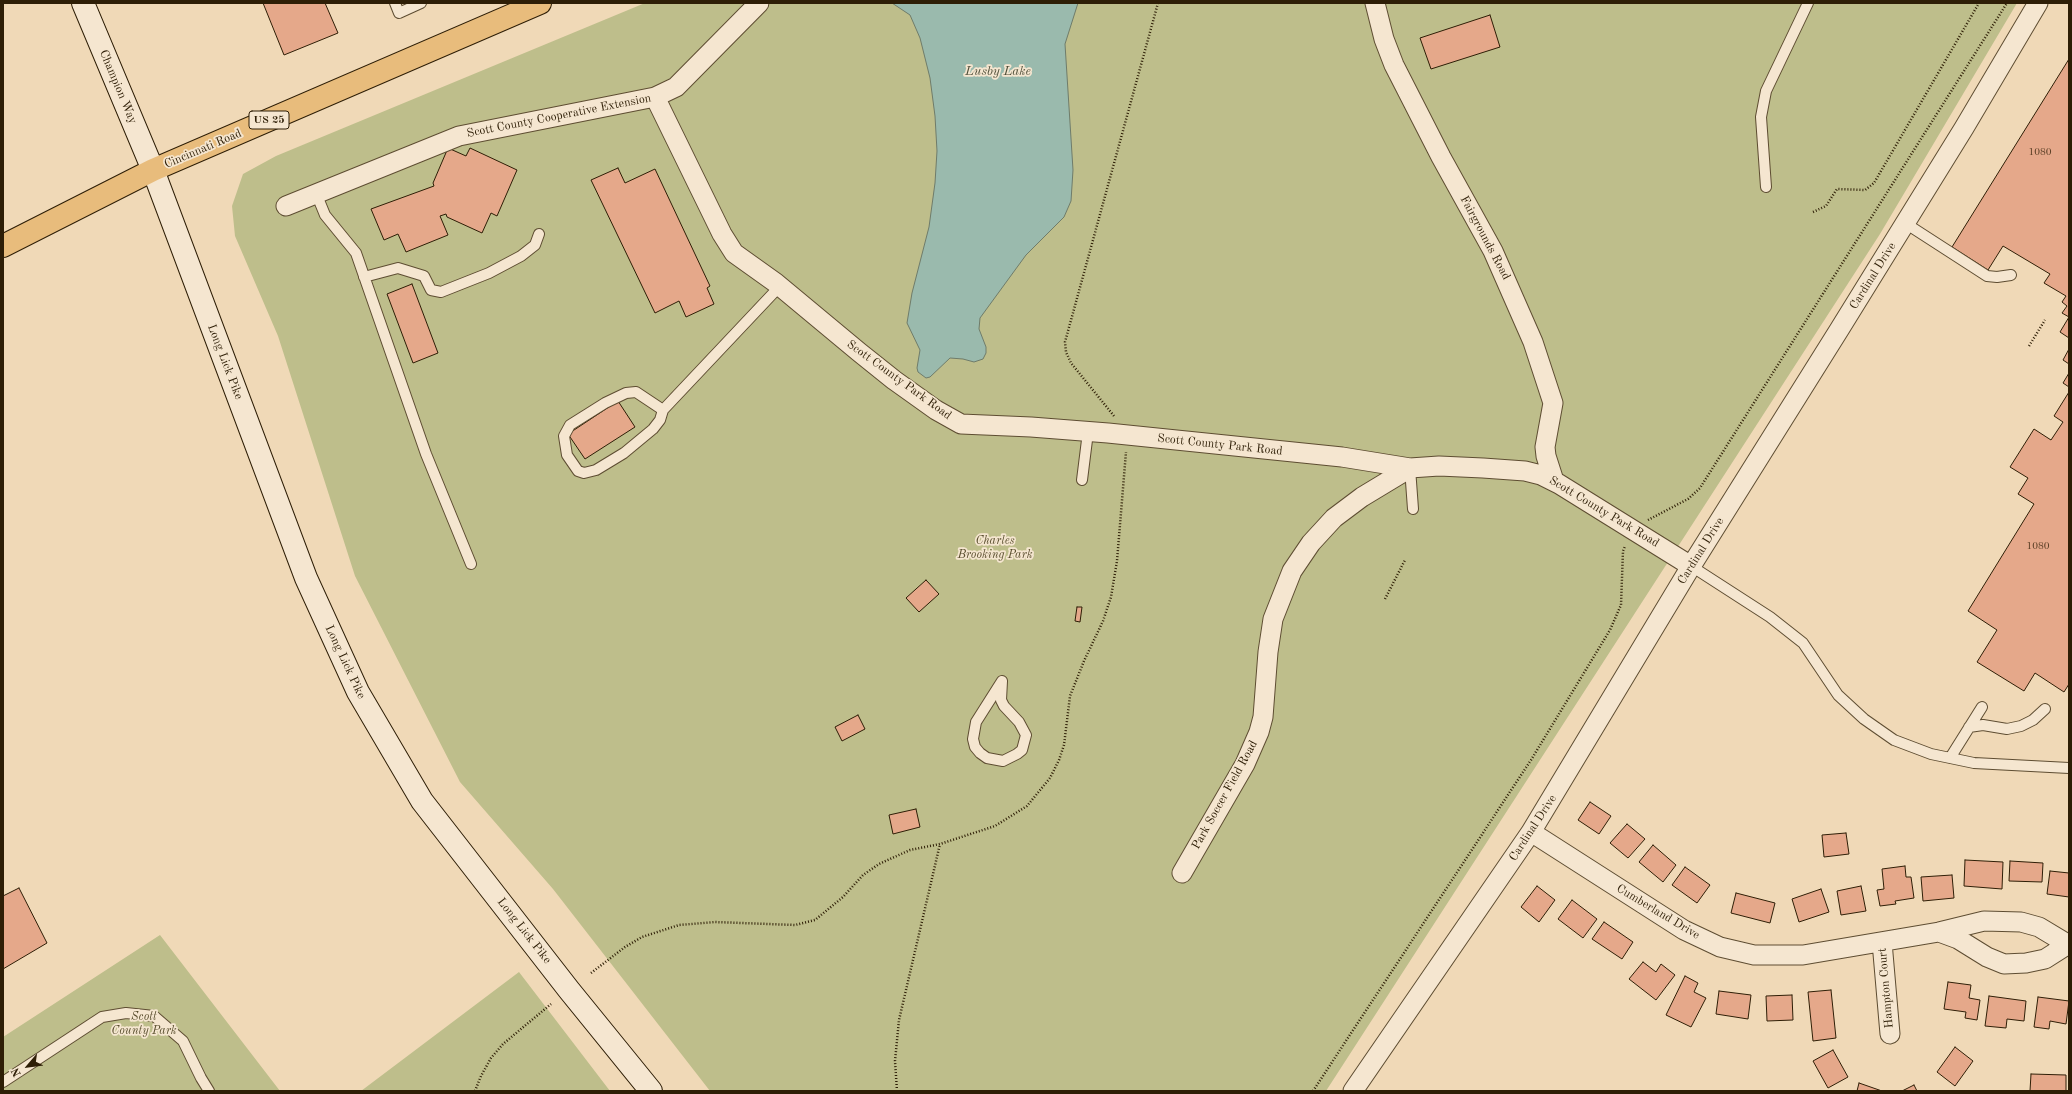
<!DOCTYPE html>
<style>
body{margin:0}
#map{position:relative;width:2072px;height:1094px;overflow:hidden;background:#f0d9b7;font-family:"Old Standard TT",serif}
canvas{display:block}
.frame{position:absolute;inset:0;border:4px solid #2e1e06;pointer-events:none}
.north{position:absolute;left:8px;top:1046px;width:40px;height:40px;-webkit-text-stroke:3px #f5e6d0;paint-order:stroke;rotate:242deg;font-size:11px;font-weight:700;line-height:16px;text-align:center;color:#2e1e06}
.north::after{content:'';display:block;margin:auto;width:14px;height:18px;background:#2e1e06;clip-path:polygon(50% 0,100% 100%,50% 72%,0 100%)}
</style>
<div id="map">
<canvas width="2072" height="1094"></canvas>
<div class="frame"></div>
<div class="north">N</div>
</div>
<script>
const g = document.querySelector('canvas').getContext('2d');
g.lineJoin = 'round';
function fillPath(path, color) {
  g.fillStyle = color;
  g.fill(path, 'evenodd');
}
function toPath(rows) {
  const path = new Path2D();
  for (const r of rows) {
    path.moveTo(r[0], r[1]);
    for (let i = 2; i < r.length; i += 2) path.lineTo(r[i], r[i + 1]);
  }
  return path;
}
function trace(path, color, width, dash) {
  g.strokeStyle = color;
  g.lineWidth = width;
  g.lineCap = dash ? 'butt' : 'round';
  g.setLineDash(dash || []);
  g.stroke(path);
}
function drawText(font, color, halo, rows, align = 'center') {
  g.font = font + ' "Old Standard TT",serif';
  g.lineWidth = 3.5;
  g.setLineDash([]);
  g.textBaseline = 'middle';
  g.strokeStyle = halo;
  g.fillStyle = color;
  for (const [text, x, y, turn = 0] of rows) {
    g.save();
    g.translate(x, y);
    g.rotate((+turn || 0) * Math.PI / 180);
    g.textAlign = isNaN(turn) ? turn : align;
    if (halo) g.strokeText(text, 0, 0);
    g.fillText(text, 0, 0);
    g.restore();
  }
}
const green = toPath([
 [645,3,2017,3,1880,234,1326,1091,710,1091,553,889,460,782,355,576,278,336,235,236,232,206,243,174,276,156],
 [160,935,280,1091,3,1091,3,1037],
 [519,972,610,1091,361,1091]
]);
const water = toPath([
 [892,3,1078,3,1065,44,1073,170,1071,201,1064,217,1026,255,980,318,979,329,986,347,986,353,983,359,974,362,963,359,950,358,930,377,926,378,918,372,917,368,920,350,907,323,912,293,929,227,935,183,937,151,935,116,930,78,920,38,910,15,892,3]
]);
const building = toPath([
 [263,3,325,3,338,33,284,55,263,3],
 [1490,15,1500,47,1431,69,1420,38,1490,15],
 [2069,59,2069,338,2060,332,2069,317,2062,313,2067,306,2062,302,2066,296,2044,283,2050,274,2003,246,1988,270,1952,247,2069,59],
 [448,148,466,156,470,148,517,170,497,216,491,213,482,233,447,217,446,214,440,216,448,235,406,252,398,234,384,240,371,209,434,186,433,183,448,148],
 [618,168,625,183,655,169,710,286,707,288,714,304,686,317,679,301,655,313,591,180,618,168],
 [412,284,438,353,413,363,387,294,412,284],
 [2069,349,2069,364,2063,360,2069,349],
 [2069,373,2069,387,2063,383,2069,373],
 [2069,392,2069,684,2064,692,2035,673,2024,691,1977,662,1997,630,1968,611,2034,504,2018,494,2028,478,2010,467,2034,429,2051,440,2063,422,2054,416,2069,392],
 [618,401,635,427,585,459,568,434,618,401],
 [926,580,939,594,919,612,906,598,926,580],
 [1077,607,1082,607,1080,622,1075,621,1077,607],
 [858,715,865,729,842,741,835,727,858,715],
 [1590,802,1611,816,1599,834,1578,820,1590,802],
 [916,809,920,827,893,834,889,815,916,809],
 [1627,824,1645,839,1628,858,1610,843,1627,824],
 [1846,833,1849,854,1824,857,1822,835,1846,833],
 [1653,845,1676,865,1663,882,1639,862,1653,845],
 [1965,860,2003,862,2002,889,1964,886,1965,860],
 [2010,861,2043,863,2042,882,2009,881,2010,861],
 [1905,866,1906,877,1911,877,1914,898,1895,901,1896,904,1880,906,1877,890,1884,889,1882,869,1905,866],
 [1685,867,1710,885,1697,903,1672,885,1685,867],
 [2050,871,2069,873,2069,897,2047,894,2050,871],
 [1952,875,1954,898,1923,901,1921,877,1952,875],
 [1537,886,1555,900,1539,922,1521,907,1537,886],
 [1861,886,1866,911,1841,915,1837,891,1861,886],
 [19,888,47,943,3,969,3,896,19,888],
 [1821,889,1829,912,1799,922,1792,899,1821,889],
 [1736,893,1775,903,1770,923,1731,913,1736,893],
 [1572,900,1597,919,1583,938,1558,919,1572,900],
 [1604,922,1633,942,1622,959,1592,939,1604,922],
 [1643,962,1656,972,1661,964,1675,975,1656,1000,1629,979,1643,962],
 [1685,976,1698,983,1694,992,1706,998,1691,1027,1666,1015,1685,976],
 [1948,982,1971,985,1969,998,1980,1000,1977,1020,1965,1018,1966,1012,1944,1009,1948,982],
 [1831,990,1836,1038,1813,1041,1808,992,1831,990],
 [1719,991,1751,995,1748,1019,1716,1014,1719,991],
 [1792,995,1793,1020,1767,1021,1766,996,1792,995],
 [1989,996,2026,1001,2024,1021,2007,1019,2006,1028,1985,1026,1989,996],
 [2038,997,2069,1001,2066,1024,2050,1021,2049,1029,2034,1027,2038,997],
 [1955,1047,1973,1061,1955,1086,1937,1072,1955,1047],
 [1833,1050,1848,1077,1828,1088,1813,1061,1833,1050],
 [2031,1074,2066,1075,2066,1091,2030,1091,2031,1074],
 [1859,1083,1882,1091,1857,1091,1859,1083],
 [1914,1085,1917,1091,1902,1091,1914,1085]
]);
const path = toPath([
 [1813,212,1826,206,1837,189,1865,190,1874,183,1979,3],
 [2029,346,2045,320],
 [1114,416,1071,363,1066,352,1065,342,1158,3],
 [1648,520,1688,499,1700,488,2007,3],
 [1385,599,1405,560],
 [591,973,625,947,642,937,679,925,715,922,795,925,815,920,843,897,863,875,879,864,910,850,940,844,995,826,1027,806,1050,778,1059,760,1064,745,1070,696,1084,661,1103,621,1111,597,1117,561,1126,452],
 [475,1091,481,1076,491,1058,503,1044,551,1004],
 [897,1091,895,1061,899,1020,940,844],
 [1313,1091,1531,760,1610,630,1621,605,1623,551,1625,546]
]);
const service = toPath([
 [395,3,399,13,421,3],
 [1766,187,1761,117,1766,91,1808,3],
 [316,193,325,215,356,253,426,454,471,564],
 [1905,223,1987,276,1997,277,2011,275],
 [364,277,398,268,424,276,431,290,441,292,489,273,521,256,535,245,539,234],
 [663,410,636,392,626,393,605,403,570,425,564,436,567,455,578,471,584,473,596,470,624,453,653,429,660,420,663,410,780,286],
 [1410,468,1413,509],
 [1082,480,1088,432],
 [1691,566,1770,617,1803,643,1838,695,1864,719,1894,740,1931,754,1974,763,2069,768],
 [1002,681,1001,700,1004,706,1019,722,1026,735,1022,750,1017,754,1003,761,987,758,980,753,975,747,973,739,976,722,1002,681],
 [1969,727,1983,725,2007,729,2021,726,2033,720,2045,709],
 [1950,758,1982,707],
 [3,1082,102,1017,126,1013,154,1016,183,1041,201,1078,209,1091]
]);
const minor = toPath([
 [1375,3,1384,39,1394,65,1441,157,1493,251,1533,342,1553,403,1545,447,1546,456,1554,481],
 [655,97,722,234,734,253,776,283,859,352,894,380,936,410,961,424,1031,427,1108,433,1342,457,1410,468],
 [286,206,459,136,655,97,676,87,759,3],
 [1531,832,1684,930,1720,947,1754,955,1803,955,1939,932,1984,921,2021,922,2039,927,2069,945],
 [1182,873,1245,764,1259,732,1263,717,1268,652,1273,619,1292,571,1311,543,1334,518,1362,497,1410,468,1439,466,1483,468,1525,471,1541,475,1559,484,1691,566],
 [1939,932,1958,939,1987,957,2004,964,2026,963,2045,959,2067,945],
 [1882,942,1890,1034],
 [1353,1091,1531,832,1693,563,1839,330,1964,128,2038,3]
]);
const secondary = toPath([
 [83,3,153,170,306,578,358,692,422,801,569,990,651,1091]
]);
const primary = toPath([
 [3,246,153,170,540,3]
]);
const numberNames = [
 ["1080",2040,152],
 ["1080",2038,546]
];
const shields = [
 [269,120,40]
];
const shieldNames = [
 ["US 25",269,120]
];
const streetNames = [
 ["Champion Way",118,87,67],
 ["Scott County Cooperative Extension",559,116,-11],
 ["Cincinnati Road",203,149,-23],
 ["Fairgrounds Road",1485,238,62],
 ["Cardinal Drive",1873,276,-58],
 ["Long Lick Pike",225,362,69],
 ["Scott County Park Road",899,380,36],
 ["Scott County Park Road",1220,445,6],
 ["Scott County Park Road",1604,512,31],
 ["Cardinal Drive",1701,551,-58],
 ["Long Lick Pike",345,662,65],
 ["Park Soccer Field Road",1225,795,-61],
 ["Cardinal Drive",1533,828,-57],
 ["Cumberland Drive",1658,912,31],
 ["Long Lick Pike",524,931,52],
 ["Hampton Court",1886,988,-95]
];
const parkNames = [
 ["Charles",995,541],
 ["Brooking Park",995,555],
 ["Scott",144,1017],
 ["County Park",144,1031]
];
const waterNames = [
 ["Lusby Lake",998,72]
];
fillPath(green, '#bebe8b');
fillPath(water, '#9abaad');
trace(water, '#6f7c6a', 1);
fillPath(building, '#e5a88a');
trace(building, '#2e1e06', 1);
trace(service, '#5e4d32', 12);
trace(minor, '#5e4d32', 21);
trace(secondary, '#2e1e06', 24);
trace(primary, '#2e1e06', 24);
trace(path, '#2e1e06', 2.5, [1, 2]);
trace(service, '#f5e6d0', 10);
trace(minor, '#f5e6d0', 19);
trace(secondary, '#f5e6d0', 22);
trace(primary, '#e8bc7c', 22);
drawText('10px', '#5c4027', null, numberNames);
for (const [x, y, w] of shields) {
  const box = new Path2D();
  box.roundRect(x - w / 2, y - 9, w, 18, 3);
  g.fillStyle = '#f5e6d0';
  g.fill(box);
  trace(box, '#2e1e06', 1);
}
drawText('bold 11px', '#2e1e06', null, shieldNames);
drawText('12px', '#2e1e06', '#f5e6d0', streetNames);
drawText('italic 12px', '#594e2e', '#f5e6d0', parkNames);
drawText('italic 13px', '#4e4d38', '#f5e6d0', waterNames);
</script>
